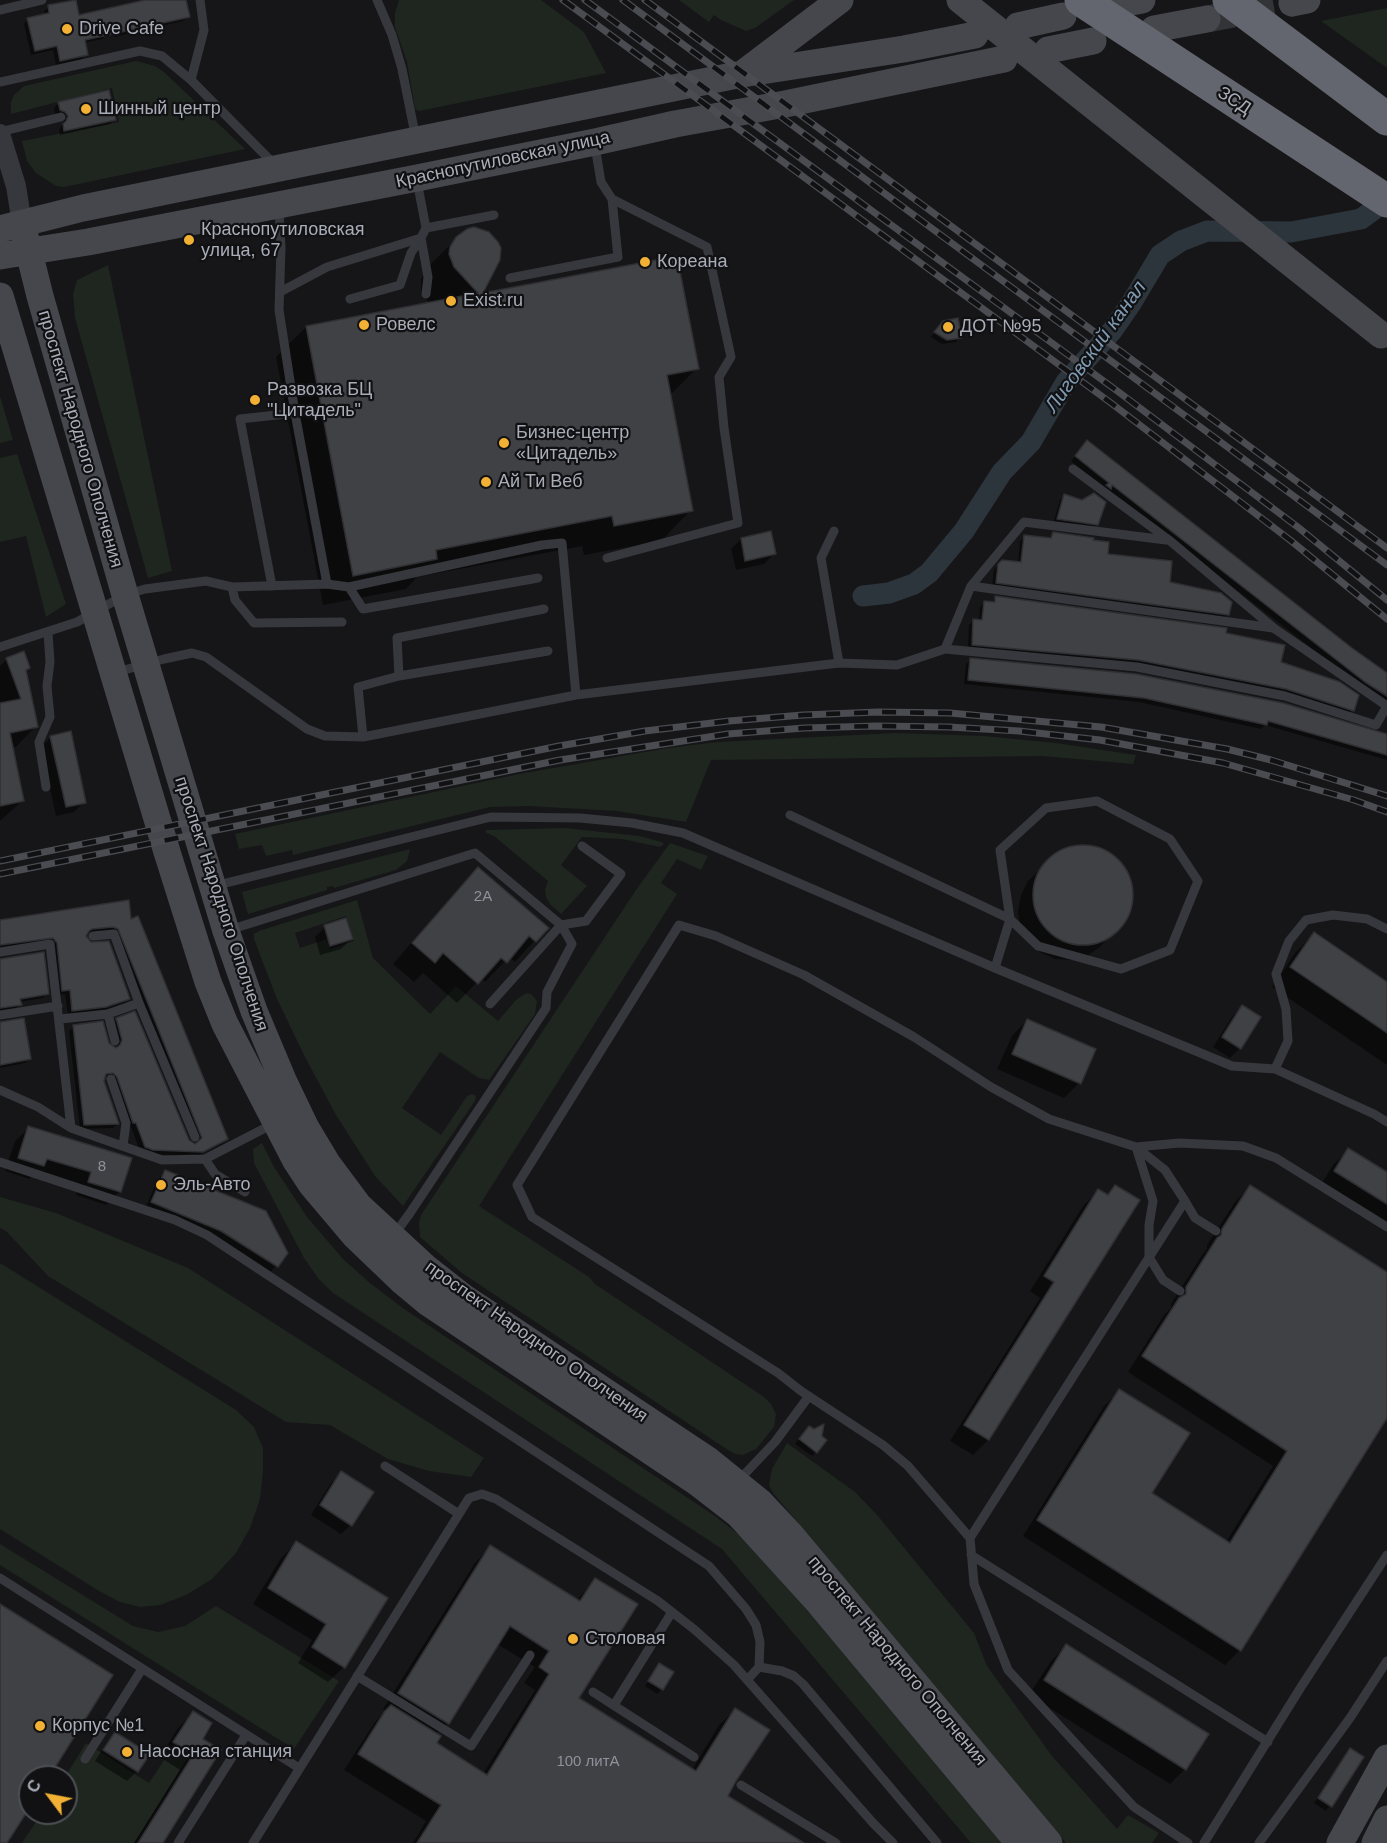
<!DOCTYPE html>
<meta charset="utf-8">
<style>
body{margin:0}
#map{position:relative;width:1387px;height:1843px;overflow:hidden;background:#161618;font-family:Helvetica,sans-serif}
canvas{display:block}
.north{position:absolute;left:18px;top:1765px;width:60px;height:60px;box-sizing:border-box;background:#111113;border:2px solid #4d4f55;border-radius:50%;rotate:302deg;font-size:16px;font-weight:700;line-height:24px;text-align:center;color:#a8adb8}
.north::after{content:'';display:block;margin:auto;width:21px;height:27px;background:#f2b134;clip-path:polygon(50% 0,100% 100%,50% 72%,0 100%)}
</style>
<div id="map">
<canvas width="1387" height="1843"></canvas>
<div class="north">С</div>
</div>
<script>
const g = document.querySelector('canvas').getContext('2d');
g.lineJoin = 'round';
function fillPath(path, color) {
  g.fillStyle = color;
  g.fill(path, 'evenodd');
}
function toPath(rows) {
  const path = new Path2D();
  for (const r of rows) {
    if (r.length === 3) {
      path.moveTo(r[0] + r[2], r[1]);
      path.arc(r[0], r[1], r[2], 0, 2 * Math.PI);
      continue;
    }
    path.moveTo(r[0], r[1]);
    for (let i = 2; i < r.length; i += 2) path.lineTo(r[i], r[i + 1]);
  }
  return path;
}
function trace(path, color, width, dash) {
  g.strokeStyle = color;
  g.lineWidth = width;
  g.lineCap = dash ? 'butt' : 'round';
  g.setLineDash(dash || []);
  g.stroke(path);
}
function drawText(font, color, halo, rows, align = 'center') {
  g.font = font + ' Helvetica,sans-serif';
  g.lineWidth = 4.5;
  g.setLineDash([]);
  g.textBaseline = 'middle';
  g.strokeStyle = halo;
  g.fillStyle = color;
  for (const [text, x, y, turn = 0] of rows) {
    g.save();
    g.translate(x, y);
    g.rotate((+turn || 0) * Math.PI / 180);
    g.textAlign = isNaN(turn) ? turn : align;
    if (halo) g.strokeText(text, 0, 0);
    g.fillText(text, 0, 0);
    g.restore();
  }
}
const green = toPath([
 [399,0,541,0,584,32,606,73,419,111,415,109,407,62,395,27,395,13],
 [679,0,794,0,755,28,746,31,721,20,714,15,709,22],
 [1387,8,1387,68,1321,21],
 [136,61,155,66,164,72,245,149,64,187,56,186,36,173,27,161,22,141,119,122,112,88,11,114,11,102,14,95,24,86],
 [108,265,172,571,148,578,75,318,73,294,77,280],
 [0,396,13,440,0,443],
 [17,454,66,604,46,617,26,536,0,542,0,458],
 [896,733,984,736,1056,743,1136,755,1133,764,1042,756,711,760,686,822,617,811,528,806,490,807,293,855,292,850,266,856,262,845,239,849,235,834,519,774,668,748,718,742],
 [565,828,639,836,662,842,664,844,660,847,622,839,582,837,561,865,587,886,561,914,550,904,546,897,545,890,548,881,494,836,486,833,486,830],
 [670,843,708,856,701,870,677,859,661,883,677,894,479,1206,589,1277,595,1284,764,1397,771,1404,776,1414,774,1427,756,1449,743,1455,735,1454,728,1450,462,1273,420,1237,419,1223,421,1215,636,890],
 [410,849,407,861,396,870,334,888,333,886,327,887,327,890,248,914,242,892],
 [357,900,373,958,430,1014,456,986,498,1021,516,1000,526,993,531,994,537,1001,535,1014,489,1080,479,1078,440,1052,402,1108,441,1135,467,1096,472,1094,476,1096,475,1101,403,1206,375,1176,336,1115,305,1057,277,999,254,939,254,934,259,931],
 [346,916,354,941,330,949,327,939,300,948,295,933],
 [262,1143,274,1167,307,1217,343,1259,370,1283,404,1309,715,1516,755,1547,1004,1843,971,1843,722,1549,333,1293,318,1278,304,1258,254,1163,253,1149],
 [0,1197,56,1213,188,1268,484,1458,471,1477,429,1471,388,1459,330,1425,286,1422,48,1276,6,1231,0,1228],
 [0,1263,236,1410,254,1427,263,1448,263,1471,260,1499,250,1528,236,1553,212,1579,186,1595,160,1605,140,1607,120,1602,99,1591,0,1529],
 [787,1443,855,1492,878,1516,974,1633,987,1666,1052,1756,1117,1829,1128,1815,1159,1833,1152,1843,1066,1843,773,1493,769,1485,772,1469],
 [0,1544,133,1626,158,1632,185,1626,216,1606,339,1681,294,1749,0,1565],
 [86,1743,149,1783,172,1748,188,1757,134,1843,22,1843,42,1813,66,1813,65,1777]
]);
const shadow = toPath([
 [151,0,184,0,188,17,183,21,114,37,117,11],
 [49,7,78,16,107,35,102,39,84,43,86,54,82,59,56,65,53,50,31,55,24,24,28,19,45,15,44,11],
 [58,103,114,119,110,124,60,135,59,130,64,121,61,116,55,115,54,108],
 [461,234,480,295,697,368,669,396,691,510,661,541,584,555,582,546,417,577,406,589,323,605,276,357,306,327,430,304,421,292,421,279,431,264],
 [939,327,960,337,956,342,942,344,931,337],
 [1083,447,1387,674,1387,705,1360,686,1071,461],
 [1064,496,1097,524,1092,529,1053,524,1060,500],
 [1053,534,1106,555,1168,584,1228,614,1223,619,992,587,994,570,1002,561,1018,563,1020,541,1025,536,1048,539],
 [741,539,774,554,764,564,736,570,731,549],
 [996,598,1224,635,1280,663,1352,710,1348,715,1133,664,968,649,969,625,974,620,979,621,980,607,985,602,991,603],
 [7,659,29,668,25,672,36,726,16,747,12,747,23,800,0,821,0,666],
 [971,660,1387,737,1387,760,1265,725,1261,729,1139,702,964,684,966,664],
 [51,737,84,802,74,812,56,816,41,747],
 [1087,846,1103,850,1117,858,1127,871,1132,887,1132,903,1126,918,1100,947,1087,956,1071,960,1055,959,1040,952,1028,941,1020,927,1018,911,1021,895,1028,881,1056,854,1071,847],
 [478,869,546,928,515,962,509,957,485,982,481,978,457,1003,423,973,414,982,393,964,458,889],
 [128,901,130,922,227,1139,222,1144,197,1156,148,1154,140,1151,131,1127,128,1127,113,1081,107,1076,103,1081,117,1124,113,1128,80,1129,69,1031,74,1026,117,1050,118,1045,112,1024,117,1020,188,1141,195,1146,197,1143,111,931,86,933,85,938,129,999,124,1003,101,1011,68,1015,65,994,58,995,51,944,0,948,0,921],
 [325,927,351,939,341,949,320,955,315,937],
 [1314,934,1387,984,1387,1065,1272,987,1295,953],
 [0,960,47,993,43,998,19,1002,20,1004,15,1009,0,1011],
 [1242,1007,1240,1048,1230,1058,1213,1047,1232,1017],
 [1027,1020,1079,1083,1064,1098,997,1069,1012,1036],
 [0,1023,29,1059,25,1063,0,1068],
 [29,1128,120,1191,106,1205,76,1195,79,1186,36,1172,29,1179,5,1171,15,1141],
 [1348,1150,1387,1174,1387,1229,1320,1186,1333,1165],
 [165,1172,276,1266,268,1275,212,1239,144,1211,157,1181],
 [1115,1187,1138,1201,988,1440,973,1455,950,1441,1040,1298,1030,1291,1083,1206,1098,1191,1106,1196],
 [1250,1187,1387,1274,1387,1415,1240,1650,1225,1665,1023,1536,1104,1406,1120,1391,1150,1493,1226,1542,1273,1466,1128,1372,1164,1315,1171,1308,1171,1304,1202,1255,1207,1249,1207,1245,1235,1202],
 [804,1432,816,1452,812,1456,795,1444],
 [341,1473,351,1525,341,1534,311,1515,331,1483],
 [296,1543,344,1667,328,1682,298,1663,312,1640,253,1604,281,1558],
 [490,1547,576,1601,595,1580,577,1699,692,1770,719,1725,735,1710,726,1796,801,1843,413,1843,426,1821,344,1770,375,1722,386,1711,383,1709,475,1563],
 [497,1644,535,1667,524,1683,535,1690,483,1774,435,1744,436,1734,447,1723],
 [1066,1646,1185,1769,1170,1784,1029,1695,1051,1661],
 [659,1665,662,1689,657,1694,645,1686],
 [193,1713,201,1739,161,1843,134,1843,180,1770,160,1757,178,1728],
 [116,1734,148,1754,137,1771,127,1781,95,1761,106,1744],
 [1350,1749,1362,1757,1326,1811,1314,1803]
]);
const canal = toPath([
 [863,596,889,593,914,584,929,573,964,531,1002,472,1031,442,1066,382,1112,331,1132,302,1160,255,1181,241,1207,231,1291,232,1361,219,1387,200]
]);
const building = toPath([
 [76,0,79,15,145,0,186,0,190,17,85,40,88,55,60,61,57,46,35,51,27,18,49,13,48,5,76,0],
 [109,90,116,120,64,131,63,124,66,121,68,116,65,112,60,110,58,102,109,90],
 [474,227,489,232,498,242,501,248,500,260,483,293,677,256,699,369,667,375,693,511,614,526,612,516,436,550,437,559,353,576,306,326,478,293,454,267,449,254,450,247,456,237,467,229,474,227],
 [958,318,962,338,947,340,934,332,943,321,958,318],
 [1087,440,1352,648,1387,673,1387,696,1365,682,1112,485,1111,489,1106,485,1109,483,1075,456,1087,440],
 [1094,493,1106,502,1098,525,1057,519,1064,494,1082,500,1094,493],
 [771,531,776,554,745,561,741,538,771,531],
 [1053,532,1094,538,1093,540,1109,542,1108,554,1172,561,1170,582,1221,593,1232,602,1229,615,996,583,998,564,1002,560,1021,562,1024,535,1051,538,1053,532],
 [995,596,1227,628,1226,633,1285,645,1281,662,1340,682,1359,695,1354,711,1286,689,1138,660,972,645,973,619,982,620,984,601,995,602,995,596],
 [24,651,30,668,26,670,38,727,10,733,24,801,0,806,0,703,21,699,6,658,24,651],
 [970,658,1136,674,1283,703,1387,734,1387,755,1268,721,1267,725,1144,698,968,680,970,658],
 [71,731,86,803,66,807,50,736,71,731],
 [1083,895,50],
 [478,867,549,928,536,942,529,936,507,963,501,958,478,984,443,953,435,963,412,943,478,867],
 [129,900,131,919,138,916,228,1139,203,1152,153,1150,145,1147,136,1123,133,1123,117,1077,113,1073,106,1074,104,1081,119,1124,84,1125,73,1025,103,1021,109,1043,116,1048,120,1045,122,1040,116,1018,135,1011,189,1140,195,1144,202,1138,118,929,113,927,92,929,89,931,86,936,91,942,109,941,130,999,106,1007,72,1011,70,990,62,991,57,943,53,938,0,945,0,920,129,900],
 [346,918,353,939,330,946,324,925,346,918],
 [1314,932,1387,982,1387,1033,1290,967,1314,932],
 [44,952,49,994,20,999,22,1005,0,1008,0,959,44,952],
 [1242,1005,1261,1017,1241,1049,1222,1037,1242,1005],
 [24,1018,31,1059,0,1065,0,1022,24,1018],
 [1027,1019,1096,1049,1081,1084,1012,1054,1027,1019],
 [28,1126,132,1158,121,1192,88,1182,91,1172,47,1159,44,1166,18,1158,28,1126],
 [1348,1148,1387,1172,1387,1204,1334,1171,1348,1148],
 [165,1170,266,1211,288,1253,278,1267,221,1231,151,1202,165,1170],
 [1115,1185,1140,1200,989,1440,964,1425,1054,1282,1044,1276,1098,1189,1108,1195,1115,1185],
 [1250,1185,1387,1272,1387,1418,1241,1651,1037,1520,1119,1389,1190,1433,1152,1493,1230,1543,1287,1451,1142,1356,1179,1298,1186,1294,1186,1287,1217,1238,1221,1235,1222,1229,1250,1185],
 [824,1424,822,1436,827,1440,817,1453,799,1439,809,1426,814,1429,824,1424],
 [341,1471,374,1492,352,1526,320,1505,341,1471],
 [296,1541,388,1598,345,1668,312,1647,326,1624,268,1588,296,1541],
 [490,1545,580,1601,595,1578,638,1604,579,1698,696,1771,735,1708,770,1730,736,1781,728,1796,804,1843,417,1843,441,1805,358,1754,385,1711,391,1705,441,1736,437,1743,487,1775,549,1674,539,1667,549,1651,510,1626,449,1724,398,1693,490,1545],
 [0,1604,113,1675,49,1777,30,1777,30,1807,7,1843,0,1843,0,1604],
 [1066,1644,1209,1734,1186,1770,1044,1680,1066,1644],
 [659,1663,674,1672,663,1690,648,1681,659,1663],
 [193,1711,212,1723,203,1739,221,1750,163,1843,138,1843,193,1755,173,1742,193,1711],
 [115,1732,150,1754,138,1772,103,1750,115,1732],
 [1350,1748,1364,1757,1332,1807,1318,1798,1350,1748]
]);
const secondaryTunnel = toPath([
 [1207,19,1292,3]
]);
const service = toPath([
 [377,0,392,35,402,69,416,139],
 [0,10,42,0],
 [191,80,204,30,200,0],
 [0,82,140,51,162,56,191,80,275,165],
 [0,132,61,117],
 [417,181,426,228,421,238,428,277,426,294],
 [426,228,494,215],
 [510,278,618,257,612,199,601,182,595,146],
 [280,292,327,267,421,238],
 [350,299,400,285,411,253,421,238],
 [834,531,821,558,839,663],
 [607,558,738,523,724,428,719,377,731,357,707,247,612,199],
 [327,584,349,587,542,545,562,543,576,695],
 [272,586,240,419,295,413],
 [971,586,1024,522,1166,540],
 [232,587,235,600,254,623,342,622],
 [349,587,363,609,538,578],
 [0,647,77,622,125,595,145,589,206,581,232,587,327,584,295,413,279,310,281,248,279,209],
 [945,649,971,586,1273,628],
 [117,672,164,659,192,653,206,657,307,729,325,736,363,737,576,695,839,663,897,665,945,649,1137,667,1285,696,1376,725,1387,706,1275,629,1169,540,1073,469],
 [399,676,548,651],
 [363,737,358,687,399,676,397,638,544,609],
 [46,787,39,742,50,717,47,686,50,662,48,633],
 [790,815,1010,919,1038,946,1121,969,1170,950,1198,881,1170,839,1097,801,1046,808,1000,850,1010,919,995,968],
 [214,886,491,817,580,818,632,823,683,833,995,968,1232,1066,1275,1069,1374,1114,1387,1122],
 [229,930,475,853,561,925,572,944,547,992,546,1008,410,1213,394,1235],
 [93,936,114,934,139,1003,195,1137],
 [0,952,50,944,71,1128],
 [490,1004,561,925,586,921,621,874,582,846],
 [108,1014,115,1041],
 [0,1015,58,1006],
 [60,1019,108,1014,139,1003],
 [1275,1069,1288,1041,1286,1009,1276,974,1289,941,1306,920,1333,915,1367,919,1387,929],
 [111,1079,126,1123,123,1146],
 [0,1090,38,1107,71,1128,162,1160,205,1159,273,1124],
 [205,1159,215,1174,245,1192],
 [0,1162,175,1220,207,1235,709,1566,746,1609,756,1625,760,1642,759,1667,747,1680],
 [1185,1201,1195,1218,1216,1231],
 [1180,1291,1163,1280,1149,1257,1149,1225,1153,1201,1136,1147,1179,1143,1243,1146,1276,1158,1387,1227],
 [385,1466,459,1514],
 [739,1480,775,1442,809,1396],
 [970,1538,1185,1201,1165,1170,1136,1147,1049,1119,991,1087,914,1037,804,975,716,936,679,925,517,1185,532,1217,778,1373,801,1391,883,1445,908,1466,970,1538,974,1584,1008,1670,1134,1807,1188,1843],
 [971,1555,1268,1742],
 [0,1578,299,1768],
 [759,1667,782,1671,794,1676,803,1684,937,1843],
 [357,1676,471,1746,530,1655],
 [593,1692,694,1757],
 [614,1705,672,1612],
 [85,1759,142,1669],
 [741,1785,836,1843],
 [178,1843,246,1735],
 [253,1843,469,1498,482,1494,496,1499,658,1601,695,1630,734,1665,873,1823,893,1843],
 [1204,1843,1301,1687,1387,1555],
 [1259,1843,1350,1718,1387,1661]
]);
const minor = toPath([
 [0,134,16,186,22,224]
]);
const secondary = toPath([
 [1292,3,1307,0],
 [1121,4,1142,0],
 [1018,26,1063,16],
 [1154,29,1207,19],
 [1048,50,1093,41],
 [745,72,840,0],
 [22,224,40,296,125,595,226,931,254,1011,283,1080,306,1128,327,1163,359,1206,426,1268,463,1297,708,1460,760,1502,790,1534,1049,1843],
 [0,229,83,208,742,74,904,49,975,35],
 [0,256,88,242,417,178,595,142,675,124,785,104,1004,59],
 [0,296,167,852,208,982,225,1024,296,1161,311,1184,355,1236,403,1282,427,1302,698,1483,738,1514,819,1603,1019,1843],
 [1340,1843,1387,1758],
 [1375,1843,1387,1819]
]);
const rail = toPath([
 [563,0,1111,403,1290,540,1387,619],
 [585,0,1120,393,1299,528,1387,600],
 [623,0,1387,565],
 [645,0,1387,548],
 [0,861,559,746,645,731,729,721,803,715,878,712,950,713,1101,727,1227,749,1271,760,1387,796],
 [0,874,560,760,728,734,804,728,876,726,949,727,1019,731,1100,740,1223,763,1354,800,1387,812]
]);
const secondaryBridge = toPath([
 [960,0,1381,335]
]);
const motorwayBridge = toPath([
 [1081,0,1387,201],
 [1229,0,1387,119]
]);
const markers = [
 [67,29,6,"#f2b134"],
 [86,109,6,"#f2b134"],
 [189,240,6,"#f2b134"],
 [645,262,6,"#f2b134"],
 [451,301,6,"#f2b134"],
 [364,325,6,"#f2b134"],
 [948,327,6,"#f2b134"],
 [255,400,6,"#f2b134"],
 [504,443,6,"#f2b134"],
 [486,482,6,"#f2b134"],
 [161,1185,6,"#f2b134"],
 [573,1639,6,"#f2b134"],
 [40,1726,6,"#f2b134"],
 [127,1752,6,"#f2b134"]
];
const numberNames = [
 ["2А",483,897],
 ["8",102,1167],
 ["100 литА",588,1762]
];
const poiNames = [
 ["Drive Cafe",79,29],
 ["Шинный центр",98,109],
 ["Краснопутиловская",201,230],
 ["улица, 67",201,251],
 ["Кореана",657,262],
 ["Exist.ru",463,301],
 ["Ровелс",376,325],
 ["ДОТ №95",960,327],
 ["Развозка БЦ",267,390],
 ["\"Цитадель\"",267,411],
 ["Бизнес-центр",516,433],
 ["«Цитадель»",516,454],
 ["Ай Ти Веб",498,482],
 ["Эль-Авто",173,1185],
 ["Столовая",585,1639],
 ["Корпус №1",52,1726],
 ["Насосная станция",139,1752]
];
const streetNames = [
 ["ЗСД",1234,101,33],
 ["Краснопутиловская улица",503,160,-12],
 ["проспект Народного Ополчения",80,439,74],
 ["проспект Народного Ополчения",221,904,72],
 ["проспект Народного Ополчения",536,1342,35],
 ["проспект Народного Ополчения",897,1661,50]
];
const waterNames = [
 ["Лиговский канал",1096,347,-54]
];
fillPath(green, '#1e261f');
fillPath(shadow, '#0007');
trace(canal, '#2c353c', 21);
fillPath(building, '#404145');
trace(building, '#303034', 1.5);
trace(secondaryTunnel, '#333438', 27, [27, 14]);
trace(service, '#37383d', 9);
trace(minor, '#37383d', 20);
trace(secondary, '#45474d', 27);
trace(rail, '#4a4c52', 7);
trace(rail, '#111113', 4.5, [14]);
trace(secondaryBridge, '#45474d', 27);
trace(motorwayBridge, '#63666e', 33);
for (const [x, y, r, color] of markers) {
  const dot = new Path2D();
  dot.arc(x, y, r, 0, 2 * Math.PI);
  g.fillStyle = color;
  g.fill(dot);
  trace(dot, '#111113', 2);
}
drawText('15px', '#8e929b', null, numberNames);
drawText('18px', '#a8adb8', '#111113', poiNames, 'left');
drawText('18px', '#a8adb8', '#111113', streetNames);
drawText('italic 20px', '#7f9bb3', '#111113', waterNames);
</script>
